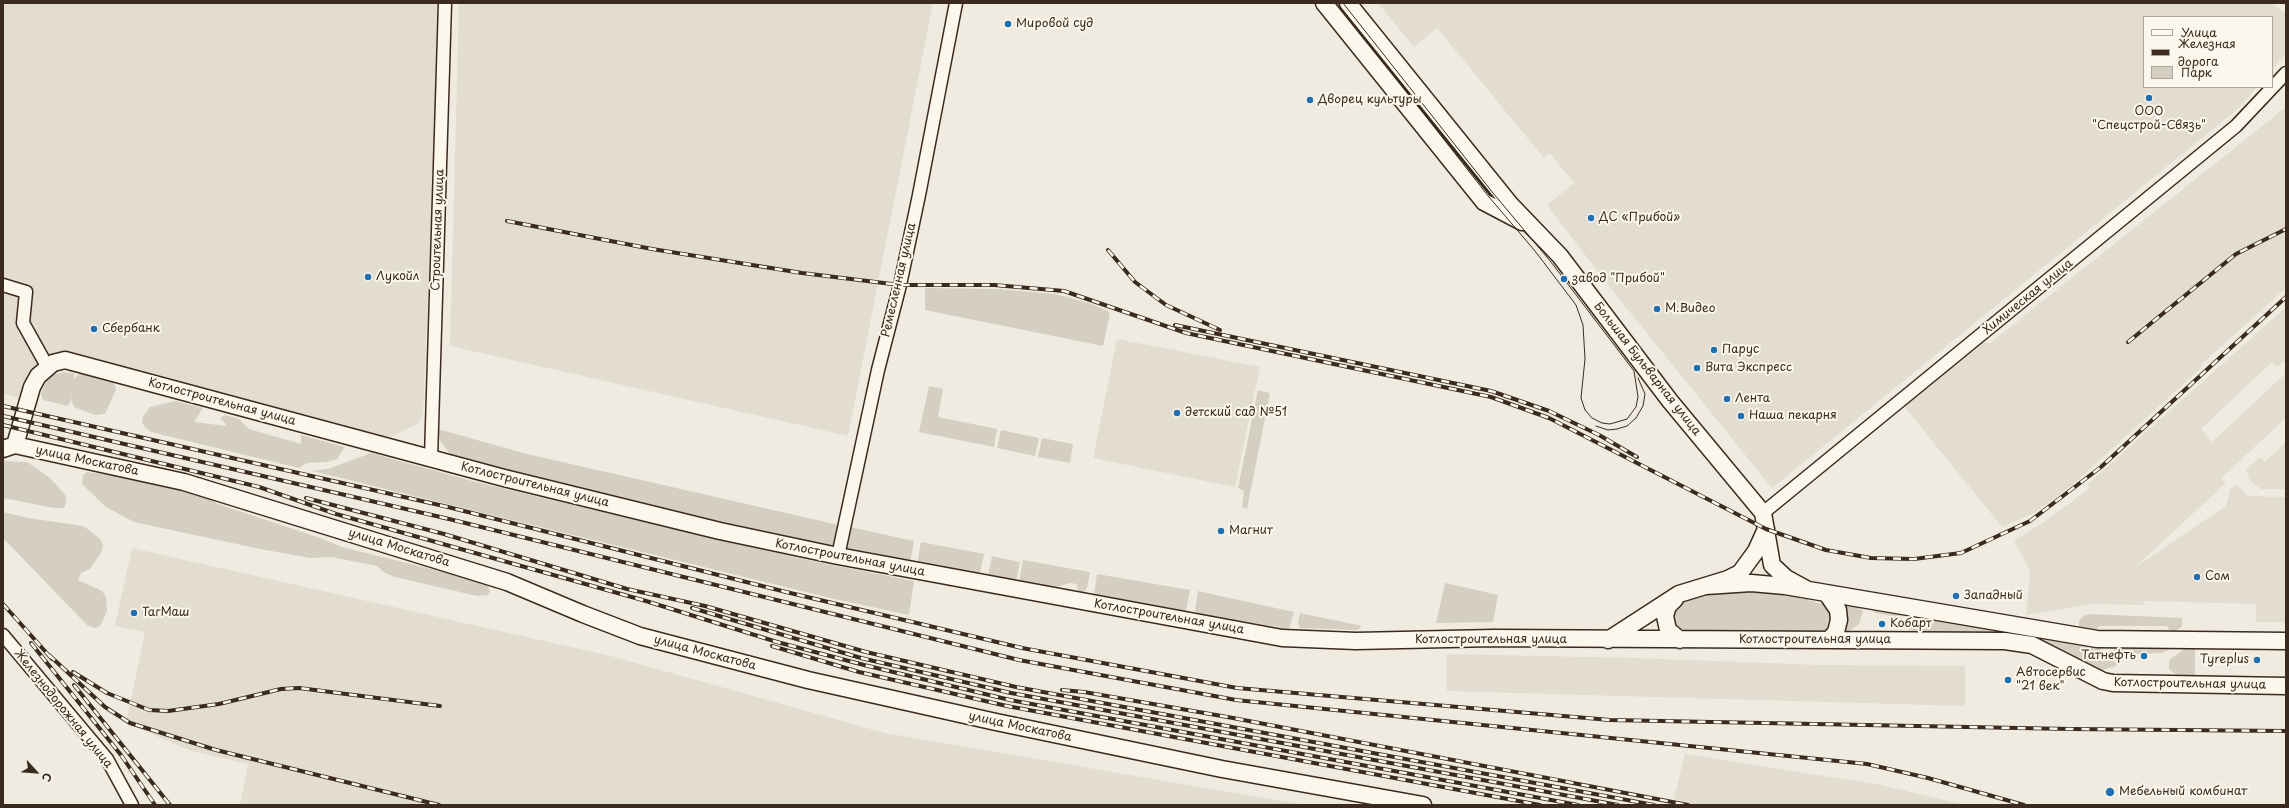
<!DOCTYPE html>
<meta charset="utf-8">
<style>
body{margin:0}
#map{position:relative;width:2289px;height:808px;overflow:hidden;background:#f0ebe0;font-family:"Playpen Sans",sans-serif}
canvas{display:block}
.frame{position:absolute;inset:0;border:4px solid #3b2a1e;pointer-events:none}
.legend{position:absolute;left:2143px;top:16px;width:130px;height:72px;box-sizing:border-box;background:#fbf7ec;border:1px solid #aea59a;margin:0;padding:5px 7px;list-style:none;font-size:12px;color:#3b2a1e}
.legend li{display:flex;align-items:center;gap:8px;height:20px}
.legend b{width:20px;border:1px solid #aea59a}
.north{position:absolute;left:16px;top:752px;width:40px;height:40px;-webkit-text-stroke:3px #fbf7ec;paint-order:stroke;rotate:116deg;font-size:11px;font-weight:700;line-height:16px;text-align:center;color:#3b2a1e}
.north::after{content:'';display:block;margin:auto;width:14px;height:18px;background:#3b2a1e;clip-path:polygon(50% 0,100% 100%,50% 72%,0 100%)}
</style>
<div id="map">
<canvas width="2289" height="808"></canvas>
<div class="frame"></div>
<ul class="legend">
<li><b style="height:5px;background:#fbf7ec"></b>Улица</li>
<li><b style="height:5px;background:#3b2a1e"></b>Железная дорога</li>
<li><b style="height:11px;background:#d5cec3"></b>Парк</li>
</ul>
<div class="north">С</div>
</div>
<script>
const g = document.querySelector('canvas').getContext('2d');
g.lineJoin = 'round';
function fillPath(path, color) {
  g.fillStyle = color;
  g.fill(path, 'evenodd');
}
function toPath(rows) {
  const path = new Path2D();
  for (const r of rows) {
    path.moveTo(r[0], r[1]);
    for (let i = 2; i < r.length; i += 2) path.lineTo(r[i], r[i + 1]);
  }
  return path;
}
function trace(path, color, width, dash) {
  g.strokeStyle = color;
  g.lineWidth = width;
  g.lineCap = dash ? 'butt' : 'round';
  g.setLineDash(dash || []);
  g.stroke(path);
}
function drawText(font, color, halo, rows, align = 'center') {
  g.font = font + ' "Playpen Sans",sans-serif';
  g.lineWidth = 4;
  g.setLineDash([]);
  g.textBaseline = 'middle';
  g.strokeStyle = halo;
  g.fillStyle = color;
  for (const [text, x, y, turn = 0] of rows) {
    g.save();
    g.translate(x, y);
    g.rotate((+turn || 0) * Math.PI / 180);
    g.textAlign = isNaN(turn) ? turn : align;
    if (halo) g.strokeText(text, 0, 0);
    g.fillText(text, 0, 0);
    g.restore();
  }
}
const built = toPath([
 [3,3,438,3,434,163,423,414,419,423,391,437,384,438,63,354,35,366,29,375,23,399,3,394],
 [459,3,933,3,848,436,450,346],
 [1378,3,2272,3,2286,14,2286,54,2272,70,2272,17,2144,17,2144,87,2257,87,2240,107,1772,488,1612,290,1547,205,1574,183,1550,153,1544,158,1437,28,1414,47],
 [2286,107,2286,288,2202,364,2201,368,2069,488,2034,513,2002,527,1904,406,1983,343,1990,343],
 [2286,307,2286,360,2277,367,2272,362,2201,429,2212,442,2286,373,2286,418,2221,478,2226,483,2133,569,2226,506,2230,489,2237,484,2247,496,2286,497,2286,622,2256,622,2256,604,2144,601,2143,605,2092,604,2026,615,2030,571,2014,541,2047,520,2090,488,2087,485],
 [1117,339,1260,367,1235,487,1093,458],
 [2286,442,2286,489,2261,489,2250,481,2246,470,2260,457,2265,462],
 [132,548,611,656,885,733,1305,805,240,805,248,764,191,751,126,723,145,632,115,626],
 [1447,654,1635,658,1820,665,1965,666,1965,706,1447,691],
 [1685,754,1881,785,1965,805,1695,805,1674,799]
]);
const green = toPath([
 [925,288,996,289,1055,294,1089,303,1108,311,1110,314,1103,346,925,310],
 [63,372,74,373,74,379,79,374,84,373,114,383,116,390,105,414,95,415,74,407,71,400,72,389,70,403,67,406,43,400,41,394,45,383,53,375],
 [929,386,943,389,938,417,997,429,994,447,919,432],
 [1258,390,1270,393,1247,509,1242,507,1244,491,1238,488],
 [175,401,203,408,194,422,227,426,220,418,225,415,239,419,249,429,301,444,301,435,345,447,337,459,327,462,307,463,299,468,151,432,146,428,142,423,143,416,150,407],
 [438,429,523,453,843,526,837,551,453,458,440,441],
 [1001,430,1039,438,1035,456,997,448],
 [1042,438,1073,444,1070,463,1038,457],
 [371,453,472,481,648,523,812,561,914,581,909,615,830,598,312,471,328,469],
 [3,461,27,462,49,477,66,496,66,503,64,508,54,508,3,498],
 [87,472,151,480,204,495,218,504,320,538,342,547,480,581,486,584,490,591,488,595,477,596,395,577,385,573,377,566,332,557,310,558,260,549,134,522,106,507,82,484,83,475],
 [3,512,28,518,77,525,85,527,100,539,103,545,102,551,90,569,81,573,78,580,102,591,106,597,107,611,102,623,99,627,94,628,87,625,3,538],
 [850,527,914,541,910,563,844,553],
 [921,542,984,554,979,577,917,565],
 [992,556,1020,562,1016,581,988,576],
 [1023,560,1090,572,1087,588,1083,593,1078,591,1077,584,1070,583,1049,589,1019,583],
 [1097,574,1190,590,1186,611,1094,595],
 [1445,583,1498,595,1493,622,1436,623],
 [1736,589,1785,593,1825,605,1833,620,1831,629,1825,634,1683,630,1675,625,1671,618,1674,608,1684,600],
 [1198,591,1294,612,1289,629,1199,614,1195,611],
 [1840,603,1854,604,1863,611,1859,624,1846,633,1840,634],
 [1871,608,1904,614,1898,617,1875,613],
 [1300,613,1362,626,1357,630,1300,628,1298,622],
 [2090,614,2182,618,2182,626,2172,634,2167,626,2099,626,2094,634,2082,630,2079,627,2079,621,2083,616],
 [1950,620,2096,644,2118,665,2093,673,2040,644,1933,636,1899,627,1899,622],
 [2195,646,2195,682,2186,682,2169,669,2169,660,2188,647],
 [2109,647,2173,647,2162,653,2124,654]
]);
const minor = toPath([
 [3,285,26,292,23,323,47,366],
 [431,458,445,3],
 [1763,513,2236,126,2286,73],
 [838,556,878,370,900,285,919,195,956,3],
 [3,635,107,759,132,805]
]);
const major = toPath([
 [1324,3,1484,202,1522,222],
 [1348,3,1510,204,1560,256,1670,401,1763,513,1772,565,1786,578,1808,590],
 [15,445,32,387,38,376,53,363,65,360,504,478,720,531,838,556,1282,638,1356,641,1494,638,2005,641,2032,645,2103,681,2113,683,2286,686],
 [3,449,15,445,184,482,507,582,583,614,640,636,808,680,996,722,1222,769,1423,805],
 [1706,586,1751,583,1785,586,2097,639,2286,641],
 [1827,594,1838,610,1839,620,1836,632,1829,640],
 [1675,599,1668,606,1665,616,1668,630,1680,640],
 [1608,640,1679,594,1728,579,1740,573,1756,551,1766,529]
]);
const tram = toPath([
 [1337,3,1489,197,1535,251,1576,305,1583,325,1585,359,1581,398,1585,410,1592,418,1602,423,1610,424,1627,419,1636,407,1638,397,1634,371,1551,262,1493,193,1343,3],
 [1596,426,1608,430,1617,429,1627,426,1636,418,1643,406,1645,394,1638,378]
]);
const rail = toPath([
 [507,221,652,249,802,273,900,285,994,285,1064,291,1186,333,1491,397,1549,418,1766,529,1826,550,1871,558,1914,559,1961,553,2030,521,2101,467,2286,297],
 [1108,250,1135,282,1166,305,1220,330],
 [1175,325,1491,391,1549,411,1599,435,1637,457],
 [2128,342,2236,254,2286,229],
 [3,406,448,507,786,592,1022,648,1237,688,1610,720,2070,729,2286,731],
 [3,416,449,519,1019,660,1236,700,1867,764,1928,778,2024,805],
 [3,425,259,487,336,514,646,601,777,642,864,665,1010,700,1578,805],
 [306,498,444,534,627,589,705,606,866,652,1016,687,1654,805],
 [3,604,52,659],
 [692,608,861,658,1011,693,1618,805],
 [31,643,121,755,155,805],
 [772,646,859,672,1007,706,1540,805],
 [49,655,105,707,130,723,216,750,439,805],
 [73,672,107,693,149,710,168,711,219,704,281,689,299,688,440,706],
 [74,685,170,805],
 [1062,690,1084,692,1233,718,1688,805]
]);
const markers = [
 [1008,24,4,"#1f6fb2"],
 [2149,98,4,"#1f6fb2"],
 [1310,100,4,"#1f6fb2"],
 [1591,218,4,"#1f6fb2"],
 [368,277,4,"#1f6fb2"],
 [1564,279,4,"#1f6fb2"],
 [1657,309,4,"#1f6fb2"],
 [94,329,4,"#1f6fb2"],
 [1714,350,4,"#1f6fb2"],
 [1697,368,4,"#1f6fb2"],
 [1727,399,4,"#1f6fb2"],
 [1177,413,4,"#1f6fb2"],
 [1741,416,4,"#1f6fb2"],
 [1221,531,4,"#1f6fb2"],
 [2197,577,4,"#1f6fb2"],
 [1956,596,4,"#1f6fb2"],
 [134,613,4,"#1f6fb2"],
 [1882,624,4,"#1f6fb2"],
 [2144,656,4,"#1f6fb2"],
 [2257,660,4,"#1f6fb2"],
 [2008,680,4,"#1f6fb2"],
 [2110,792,5,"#1f6fb2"]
];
const poiNames = [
 ["Мировой суд",1016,24],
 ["Дворец культуры",1318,100],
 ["ООО",2149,112,"center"],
 ["\"Спецстрой-Связь\"",2149,126,"center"],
 ["ДC «Прибой»",1599,218],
 ["Лукойл",376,277],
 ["завод \"Прибой\"",1572,279],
 ["М.Видео",1665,309],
 ["Сбербанк",102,329],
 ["Парус",1722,350],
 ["Вита Экспресс",1705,368],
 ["Лента",1735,399],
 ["детский сад №51",1185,413],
 ["Наша пекарня",1749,416],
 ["Магнит",1229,531],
 ["Сом",2205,577],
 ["Западный",1964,596],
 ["ТагМаш",142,613],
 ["Кобарт",1890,624],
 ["Татнефть",2136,656,"right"],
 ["Tyreplus",2249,660,"right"],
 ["Автосервис",2016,673],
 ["\"21 век\"",2016,687],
 ["Мебельный комбинат",2119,792]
];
const streetNames = [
 ["Строительная улица",438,230,-88],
 ["Ремесленная улица",899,280,-77],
 ["Химическая улица",2028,297,-39],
 ["Большая Бульварная улица",1647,369,52],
 ["Котлостроительная улица",222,402,15],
 ["улица Москатова",87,461,12],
 ["Котлостроительная улица",535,485,14],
 ["улица Москатова",399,548,17],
 ["Котлостроительная улица",850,558,11],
 ["Котлостроительная улица",1169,617,10],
 ["Котлостроительная улица",1491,640],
 ["Котлостроительная улица",1815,640],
 ["улица Москатова",705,653,15],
 ["Котлостроительная улица",2190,684,1],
 ["Железнодорожная улица",63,709,51],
 ["улица Москатова",1020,727,12]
];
fillPath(built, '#e2dcd1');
fillPath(green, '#d5cec3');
trace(minor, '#3b2a1e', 15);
trace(major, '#3b2a1e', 19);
trace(minor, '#fbf7ec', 12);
trace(major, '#fbf7ec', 16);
trace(tram, '#3b2a1e', 1);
trace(rail, '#3b2a1e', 4);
trace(rail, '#fbf7ec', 2.5, [8]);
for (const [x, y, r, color] of markers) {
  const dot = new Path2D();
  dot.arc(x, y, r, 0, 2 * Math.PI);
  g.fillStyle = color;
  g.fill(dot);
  trace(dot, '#fbf7ec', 1.5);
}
drawText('12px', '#3b2a1e', '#fbf7ec', poiNames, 'left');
drawText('12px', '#3b2a1e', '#fbf7ec', streetNames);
</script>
